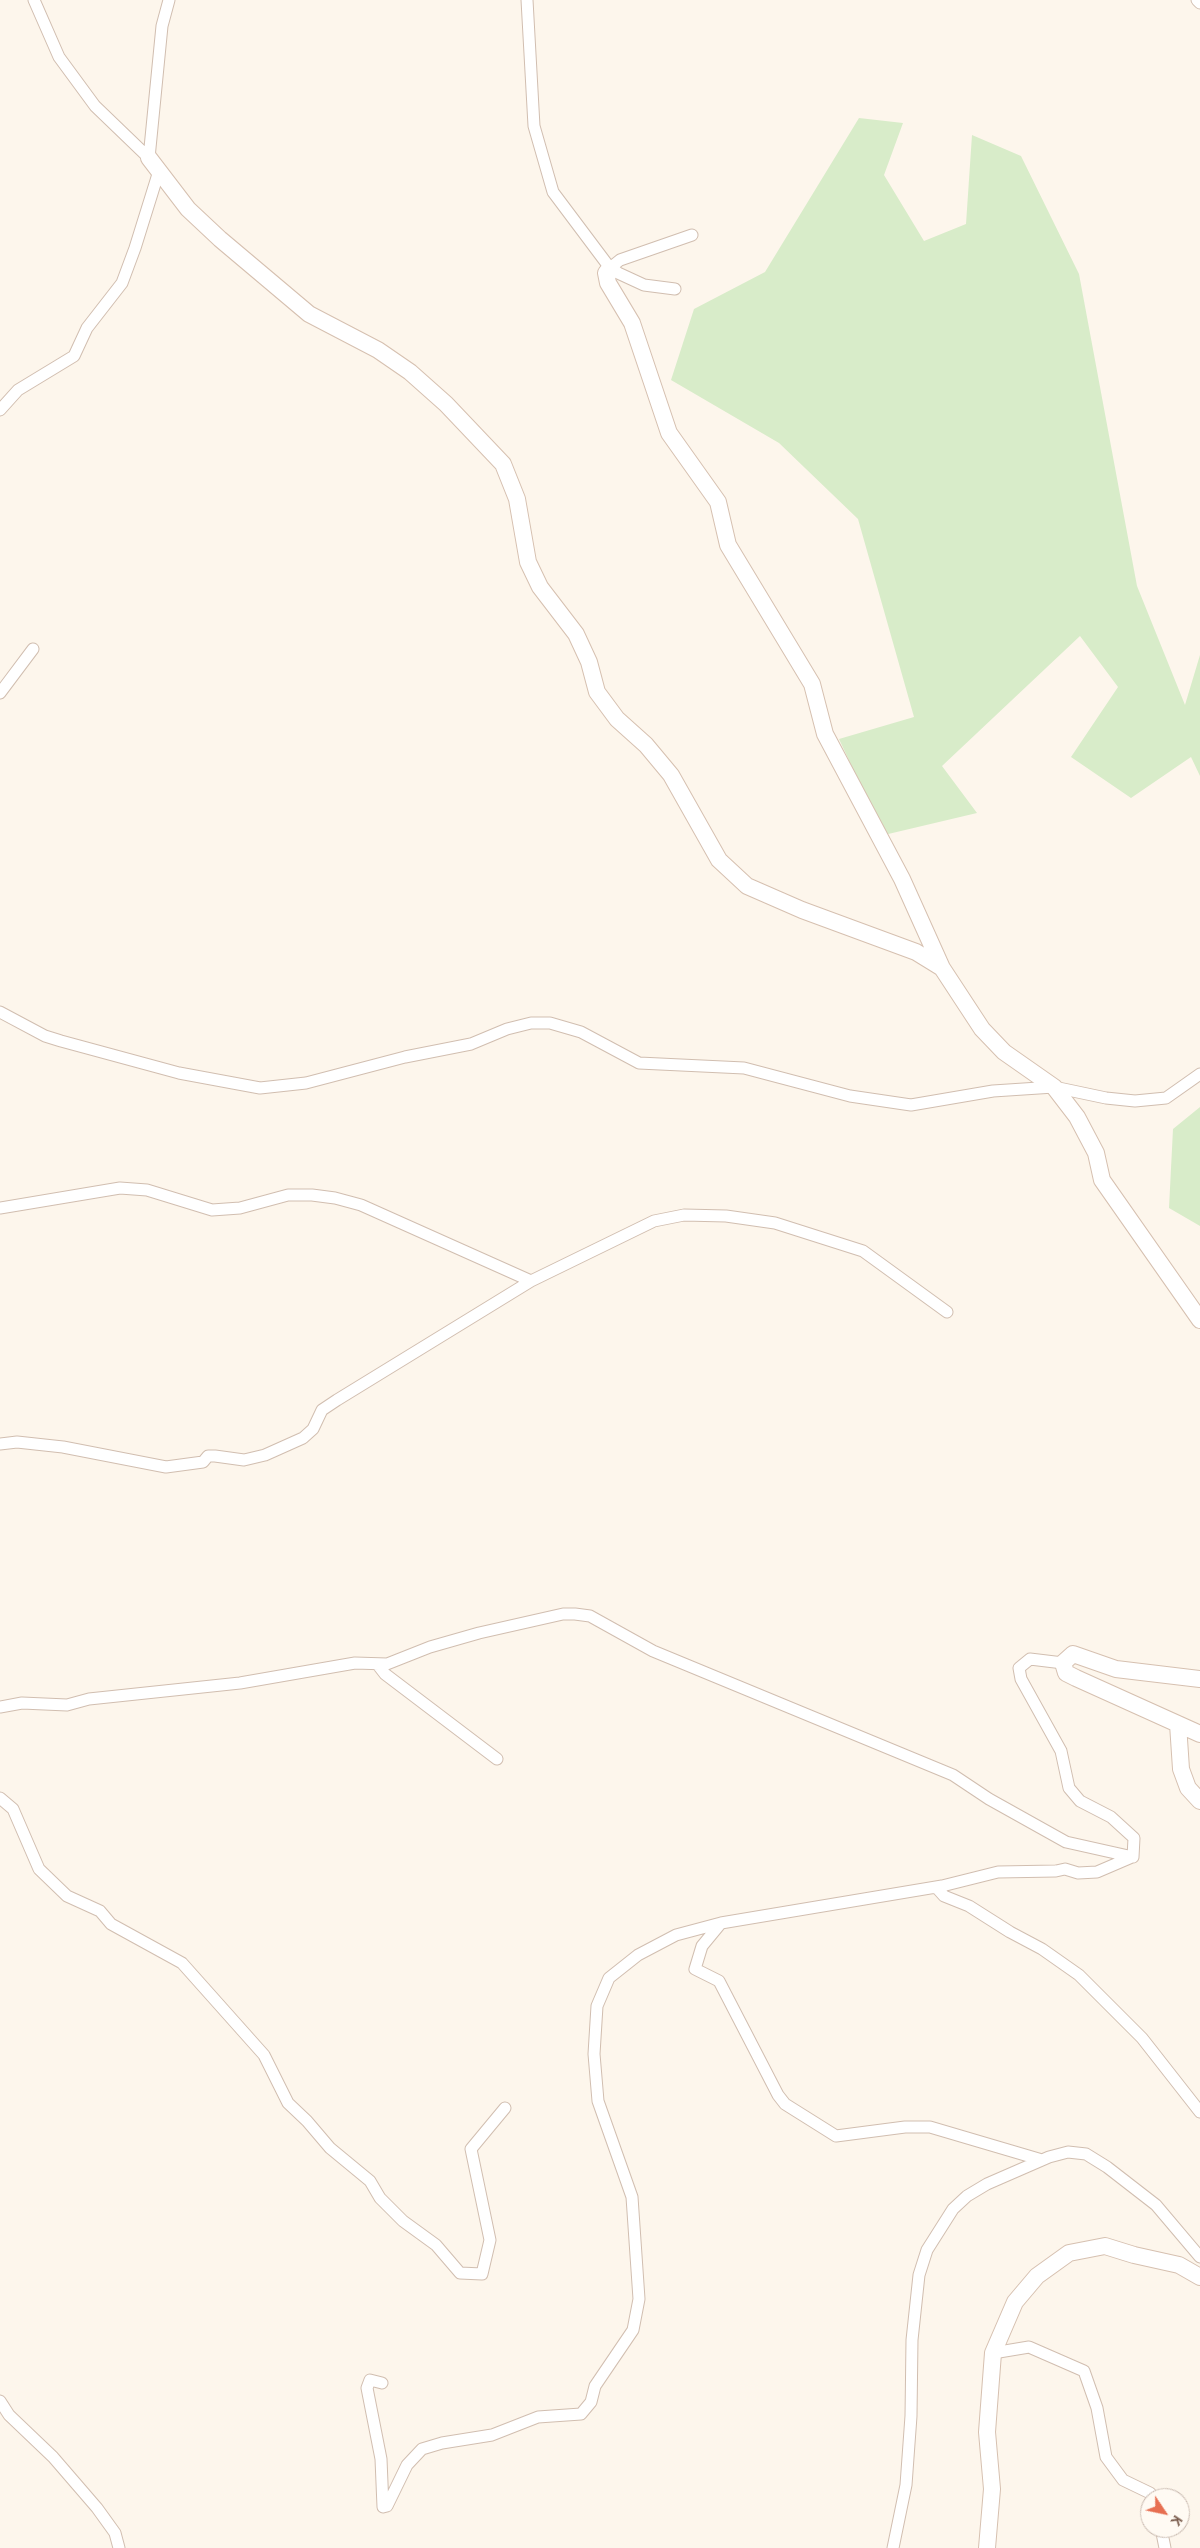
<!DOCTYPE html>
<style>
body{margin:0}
#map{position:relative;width:1200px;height:2548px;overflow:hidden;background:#fdf6ec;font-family:"Space Grotesk",sans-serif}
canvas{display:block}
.north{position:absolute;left:1140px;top:2488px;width:50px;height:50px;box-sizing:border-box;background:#fffaf3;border:1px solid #cabbb1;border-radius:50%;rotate:124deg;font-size:14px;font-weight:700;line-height:20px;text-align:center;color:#7a5c4d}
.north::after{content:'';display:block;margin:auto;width:18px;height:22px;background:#e76f51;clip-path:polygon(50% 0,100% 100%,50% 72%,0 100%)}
</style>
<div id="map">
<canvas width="1200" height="2548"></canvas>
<div class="north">K</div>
</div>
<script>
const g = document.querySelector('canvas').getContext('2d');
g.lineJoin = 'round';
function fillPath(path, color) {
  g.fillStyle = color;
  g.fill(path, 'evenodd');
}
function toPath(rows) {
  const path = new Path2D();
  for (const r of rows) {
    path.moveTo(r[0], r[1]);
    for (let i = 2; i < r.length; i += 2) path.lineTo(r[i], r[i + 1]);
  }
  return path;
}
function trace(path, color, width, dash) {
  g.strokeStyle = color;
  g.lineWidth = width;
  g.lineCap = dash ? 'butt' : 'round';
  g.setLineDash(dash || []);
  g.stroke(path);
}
const green = toPath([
 [859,118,903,123,884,175,924,241,966,224,972,135,1021,156,1079,274,1137,586,1185,705,1200,655,1200,776,1191,757,1131,798,1071,757,1118,687,1080,636,942,766,977,813,884,835,839,739,914,717,858,519,779,443,671,380,694,309,765,272],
 [1200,1107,1200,1226,1169,1208,1173,1129]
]);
const street = toPath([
 [34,0,59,57,95,106,149,158],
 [527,0,534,126,553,192,610,268,620,260,692,235],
 [1197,0,1200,3],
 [149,158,162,26,169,0],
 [611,267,618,273,644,285,675,289],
 [0,410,18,390,74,356,87,328,122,283,135,248,159,171],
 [0,693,33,649],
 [0,1012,45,1036,61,1041,179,1073,260,1088,306,1083,405,1057,471,1044,507,1029,531,1023,550,1023,581,1032,639,1063,744,1068,850,1096,911,1105,993,1091,1054,1087,1106,1098,1135,1101,1166,1098,1200,1074],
 [0,1208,120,1188,147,1190,212,1210,240,1208,288,1195,312,1195,335,1198,361,1205,531,1281],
 [0,1444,17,1442,63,1447,166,1467,203,1462,208,1456,215,1456,244,1460,265,1455,303,1438,313,1429,322,1410,337,1400,531,1281,654,1221,684,1215,726,1216,775,1223,863,1251,947,1312],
 [378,1665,385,1674,497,1759],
 [0,1707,22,1703,67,1705,89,1699,240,1683,355,1663,387,1664,430,1647,479,1633,563,1614,575,1614,590,1616,653,1651,953,1775,989,1799,1066,1842,1133,1857,1134,1838,1111,1817,1080,1801,1069,1788,1061,1751,1021,1679,1019,1668,1030,1659,1063,1663],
 [0,1798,13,1809,39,1869,67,1896,100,1911,111,1924,182,1963,264,2055,288,2103,307,2121,330,2148,370,2181,380,2198,403,2221,436,2245,460,2273,482,2274,490,2240,471,2149,505,2108],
 [936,1887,944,1896,969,1906,1010,1932,1042,1949,1079,1975,1142,2038,1200,2112],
 [721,1923,702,1946,695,1969,719,1981,778,2095,785,2104,836,2136,905,2127,930,2127,1042,2160],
 [993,2353,1029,2347,1084,2371,1097,2408,1106,2457,1123,2480,1150,2493,1154,2498],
 [382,2383,370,2380,367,2388,381,2459,383,2507,387,2506,407,2465,422,2449,442,2443,492,2435,538,2417,581,2414,591,2402,595,2386,633,2330,639,2299,632,2197,598,2101,594,2054,597,2006,609,1978,638,1955,676,1935,721,1923,942,1886,998,1872,1056,1871,1065,1869,1078,1873,1097,1872,1132,1857],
 [0,2401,9,2415,53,2457,97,2508,115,2533,119,2548],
 [1161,2528,1165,2548],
 [893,2548,906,2485,911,2416,912,2340,919,2275,927,2250,953,2209,967,2196,987,2184,1049,2157,1068,2152,1086,2154,1107,2167,1156,2205,1200,2257]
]);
const secondary = toPath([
 [149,158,188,209,220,239,309,314,378,350,410,372,446,404,503,464,517,499,528,562,540,587,576,634,589,662,597,692,617,719,646,745,671,775,719,860,747,886,802,910,916,952,942,968,982,1029,1004,1052,1054,1087,1077,1117,1096,1153,1102,1180,1200,1320],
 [610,268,606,273,608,283,632,323,669,433,718,502,728,545,812,684,825,734,902,879,942,968],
 [1200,1679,1116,1669,1073,1654,1063,1663,1066,1673,1076,1678,1200,1734],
 [1178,1724,1181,1769,1188,1788,1200,1801],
 [987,2548,992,2489,987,2432,993,2353,1015,2302,1037,2276,1069,2253,1105,2246,1134,2255,1179,2265,1200,2277]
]);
fillPath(green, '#d8ecc9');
trace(street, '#d1beb0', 13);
trace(secondary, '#d6c0b0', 18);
trace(street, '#fff', 11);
trace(secondary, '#fff', 16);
</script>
